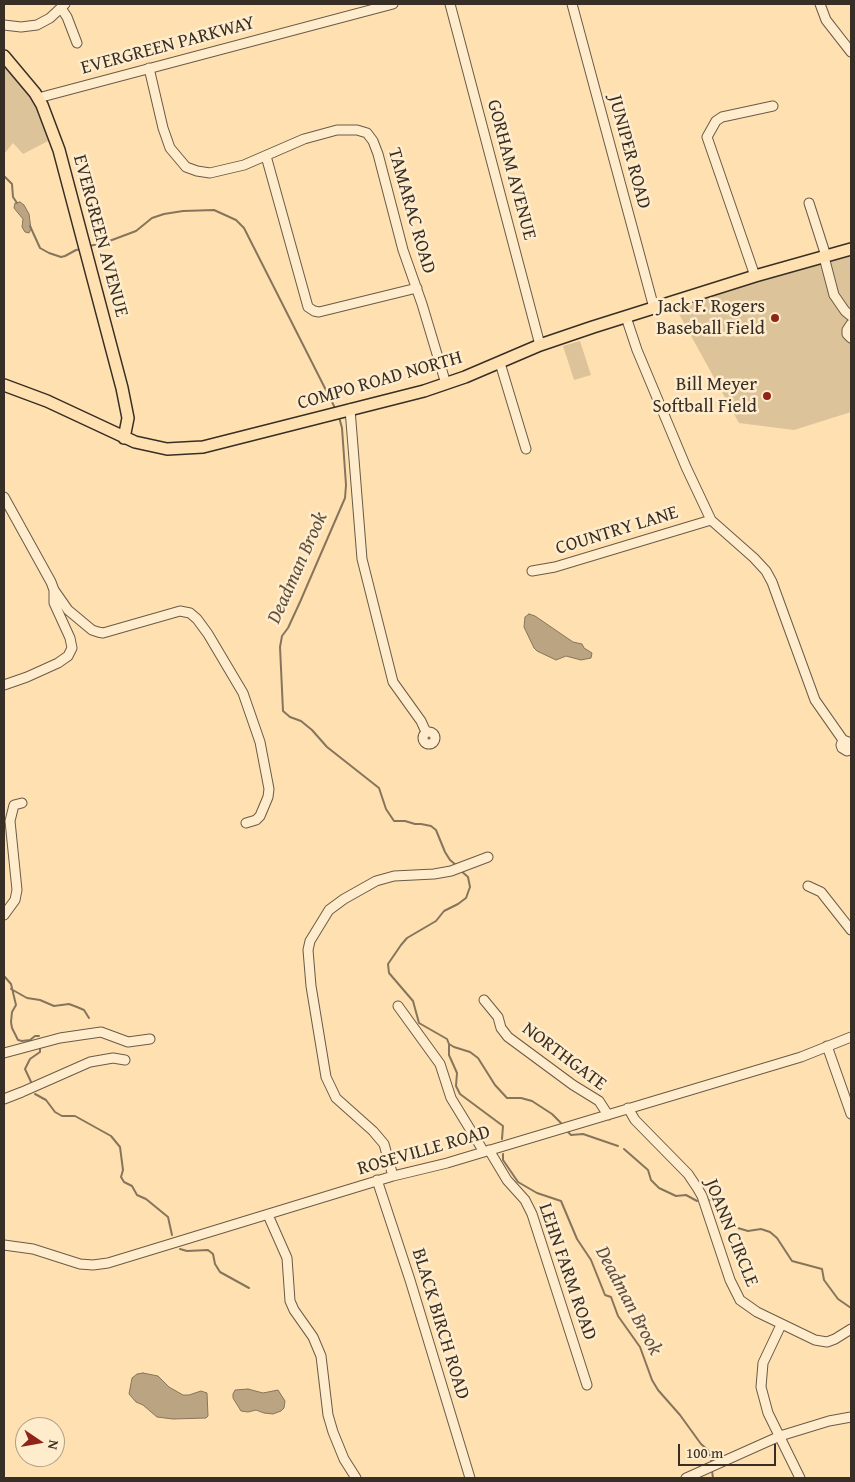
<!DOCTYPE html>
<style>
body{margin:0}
#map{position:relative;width:855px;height:1482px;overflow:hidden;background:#ffe1b1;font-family:"Gentium Book Plus",serif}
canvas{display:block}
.frame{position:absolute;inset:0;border:5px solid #372e25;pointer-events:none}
.north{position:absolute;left:15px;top:1417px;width:50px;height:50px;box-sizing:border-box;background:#ffeccc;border:1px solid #afa089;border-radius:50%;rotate:102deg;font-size:14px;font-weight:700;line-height:20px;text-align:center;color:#372e25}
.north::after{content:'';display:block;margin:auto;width:18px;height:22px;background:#8f2418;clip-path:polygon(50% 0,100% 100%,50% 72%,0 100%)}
.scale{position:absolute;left:678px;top:1444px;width:98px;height:22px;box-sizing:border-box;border:2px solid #372e25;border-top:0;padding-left:6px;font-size:15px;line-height:18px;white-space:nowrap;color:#372e25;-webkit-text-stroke:4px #ffeccc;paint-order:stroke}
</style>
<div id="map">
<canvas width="855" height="1482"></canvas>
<div class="frame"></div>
<div class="north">N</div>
<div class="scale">100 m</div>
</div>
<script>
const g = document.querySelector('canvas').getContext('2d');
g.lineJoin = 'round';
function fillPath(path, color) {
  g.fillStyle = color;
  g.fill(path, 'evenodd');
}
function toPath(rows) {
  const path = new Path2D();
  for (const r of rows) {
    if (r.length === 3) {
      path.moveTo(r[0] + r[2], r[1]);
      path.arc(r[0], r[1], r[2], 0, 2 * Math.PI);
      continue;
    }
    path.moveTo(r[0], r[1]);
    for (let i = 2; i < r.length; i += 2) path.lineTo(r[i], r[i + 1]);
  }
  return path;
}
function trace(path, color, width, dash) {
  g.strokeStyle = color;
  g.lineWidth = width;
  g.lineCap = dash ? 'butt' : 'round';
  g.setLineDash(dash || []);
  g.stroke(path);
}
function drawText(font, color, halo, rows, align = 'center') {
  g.font = font + ' "Gentium Book Plus",serif';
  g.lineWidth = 5;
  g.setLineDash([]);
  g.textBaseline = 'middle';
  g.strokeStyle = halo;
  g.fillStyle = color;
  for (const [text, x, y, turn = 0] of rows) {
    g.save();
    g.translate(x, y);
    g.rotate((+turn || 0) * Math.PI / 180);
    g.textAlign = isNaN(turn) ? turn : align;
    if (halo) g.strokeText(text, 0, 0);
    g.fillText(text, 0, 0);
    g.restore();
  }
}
const green = toPath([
 [4,61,36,101,52,139,23,154,13,143,4,154],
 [851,253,851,412,794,430,739,423,674,305],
 [580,341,591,375,574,380,563,346]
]);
const water = toPath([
 [20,202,24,205,29,214,31,229,29,233,25,232,22,227,23,219,14,208,15,203,20,202],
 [529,614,535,616,573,642,582,644,584,648,592,653,591,658,581,660,566,656,556,660,537,651,534,648,524,627,525,617,529,614],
 [143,1373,158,1376,169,1387,183,1395,189,1395,201,1391,207,1393,208,1416,206,1418,173,1419,157,1417,143,1405,136,1402,129,1394,132,1378,137,1374,143,1373],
 [248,1389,263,1393,278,1390,285,1401,284,1408,281,1411,273,1414,264,1413,256,1410,248,1412,241,1411,233,1398,233,1394,235,1390,248,1389]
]);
const stream = toPath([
 [4,176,12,184,13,197,17,203],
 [30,226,40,248,49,253,61,257,65,256,76,250,82,249],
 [89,246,104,243,136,231,152,218,164,214,183,211,214,210,236,220,244,228,336,410],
 [339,417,342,428,346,485,345,498,300,602,288,628,282,636,280,647,283,711,290,717,301,721,312,730,327,747,379,788,386,809,394,821,405,821,415,824,421,824,431,826,436,830,445,852,450,860,456,865],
 [460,870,468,877,470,887,466,898,458,904,444,911,436,921,407,938,401,945,388,964,389,973,413,1001,419,1023,447,1039,449,1044,449,1055,457,1073,456,1086,460,1094,503,1126,502,1139],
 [4,976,11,984,16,1005,12,1012,11,1022,12,1028,18,1040,22,1041,30,1040,35,1036,39,1036],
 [11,989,27,998,40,1000,54,1006,69,1004,77,1007,84,1010,89,1018],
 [449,1044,454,1047,470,1052,478,1058,495,1085,507,1098,521,1098,532,1101,552,1114,561,1123],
 [32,1084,25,1069,30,1059,40,1052,40,1047],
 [35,1094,46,1100,55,1112,62,1116,75,1116,111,1136,120,1147,123,1170,121,1177,124,1182,132,1186,137,1195,146,1199,168,1217,172,1235],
 [568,1132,571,1135,583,1134,618,1146],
 [624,1149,648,1170,651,1180,659,1188,676,1196,686,1195,697,1201],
 [503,1154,503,1160,518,1182,537,1193,561,1201,577,1239,591,1260,605,1295,611,1297,618,1316,640,1347,652,1380,658,1390,680,1415,701,1444,709,1451,712,1463],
 [710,1200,715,1201,723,1208,726,1219,731,1226,748,1231,761,1229,770,1232,777,1238,792,1261,822,1269,824,1280,838,1299,851,1308],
 [180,1249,187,1251,208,1250,213,1254,215,1264,220,1272,249,1288],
 [712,1471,713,1478]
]);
const minor = toPath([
 [450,4,540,345],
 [572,4,654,308],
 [820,4,826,20,851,52],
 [61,8,67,17,77,43],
 [4,25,21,27,37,25,50,18,65,4],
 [149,68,163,128,170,148,186,167,197,171,210,173,244,165,304,139,337,130,357,130,367,133,373,141,378,154,403,250,422,304,446,384],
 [38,98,393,4],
 [266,156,308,307,314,311,319,312,417,288],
 [809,203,826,256],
 [824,257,834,295,845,311,851,316],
 [755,276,707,137,716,121,722,117,773,106],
 [626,317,637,350,686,467,711,520,754,558,766,571,772,582,815,700,843,740,851,743],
 [851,324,847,330,847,334,851,338],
 [500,363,526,449],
 [350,409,362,559,393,682,421,721,426,732],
 [4,497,51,582,54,590,54,603,70,638,72,648,68,656,58,663,27,677,4,685],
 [532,571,555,567,711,520],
 [54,590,68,610,92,630,98,632,103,633,180,611,190,613,197,619,208,634,243,693,260,742,269,789,268,797,260,816,256,820,246,823],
 [429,738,6],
 [843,740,841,745,842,748,847,751,851,750],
 [808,886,821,892,851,930],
 [4,915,15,900,17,890,10,821,14,805,22,803],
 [484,1000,498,1017,501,1028,508,1037,573,1085,599,1101,608,1115],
 [398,1006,440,1064,451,1098,484,1152],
 [827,1046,851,1114],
 [4,1053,60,1038,101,1032,128,1042,150,1039],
 [4,1099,22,1092,90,1062,113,1058,125,1060],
 [628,1108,635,1120,688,1174,698,1189,702,1196,730,1280,740,1300,757,1312,815,1340,827,1342,835,1339,851,1329],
 [489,1150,507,1180,525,1200,532,1214,587,1385],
 [393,1176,384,1144,373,1131,336,1098,326,1077,311,986,308,950,310,941,329,910,344,899,376,881,394,876,434,874,451,871,488,857],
 [377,1180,410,1280,470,1478],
 [268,1215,287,1258,290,1301,294,1310,313,1337,321,1356,328,1415,333,1432,344,1459,356,1478],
 [4,1245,33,1249,80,1264,93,1265,108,1263,393,1176,447,1163,801,1057,851,1037],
 [781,1325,763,1363,761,1387,768,1413,800,1478],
 [686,1478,780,1436,829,1421,851,1417]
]);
const major = toPath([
 [4,56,35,93,42,105,59,150,122,388,128,418,124,438],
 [4,385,47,401,135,442,167,449,203,447,424,391,465,377,540,345,593,327,755,276,851,249]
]);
const markers = [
 [775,318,5,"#8f2418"],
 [767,396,5,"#8f2418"]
];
const streetNames = [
 ["EVERGREEN PARKWAY",168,46,-15],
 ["JUNIPER ROAD",629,152,75],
 ["GORHAM AVENUE",511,170,75],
 ["TAMARAC ROAD",411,211,74],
 ["EVERGREEN AVENUE",100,236,75],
 ["COMPO ROAD NORTH",380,381,-16],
 ["COUNTRY LANE",617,531,-17],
 ["NORTHGATE",564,1057,37],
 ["ROSEVILLE ROAD",424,1151,-16],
 ["JOANN CIRCLE",731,1233,68],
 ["LEHN FARM ROAD",567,1272,71],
 ["BLACK BIRCH ROAD",440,1324,73]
];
const poiNames = [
 ["Jack F. Rogers",765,307],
 ["Baseball Field",765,329],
 ["Bill Meyer",757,385],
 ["Softball Field",757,407]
];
const waterNames = [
 ["Deadman Brook",298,568,-66],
 ["Deadman Brook",628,1301,62]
];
fillPath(green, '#ddc399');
fillPath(water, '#bba481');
trace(water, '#86755c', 1);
trace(stream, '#86755c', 2);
trace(minor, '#695b48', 11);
trace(major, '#372e25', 14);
trace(minor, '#ffeccc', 9);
trace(major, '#ffe1b1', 11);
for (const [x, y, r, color] of markers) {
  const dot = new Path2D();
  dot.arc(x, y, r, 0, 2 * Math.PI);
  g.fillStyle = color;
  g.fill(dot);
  trace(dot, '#ffeccc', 2);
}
drawText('19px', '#372e25', '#ffeccc', streetNames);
drawText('19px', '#372e25', '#ffeccc', poiNames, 'right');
drawText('italic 20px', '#5f5141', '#ffeccc', waterNames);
</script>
